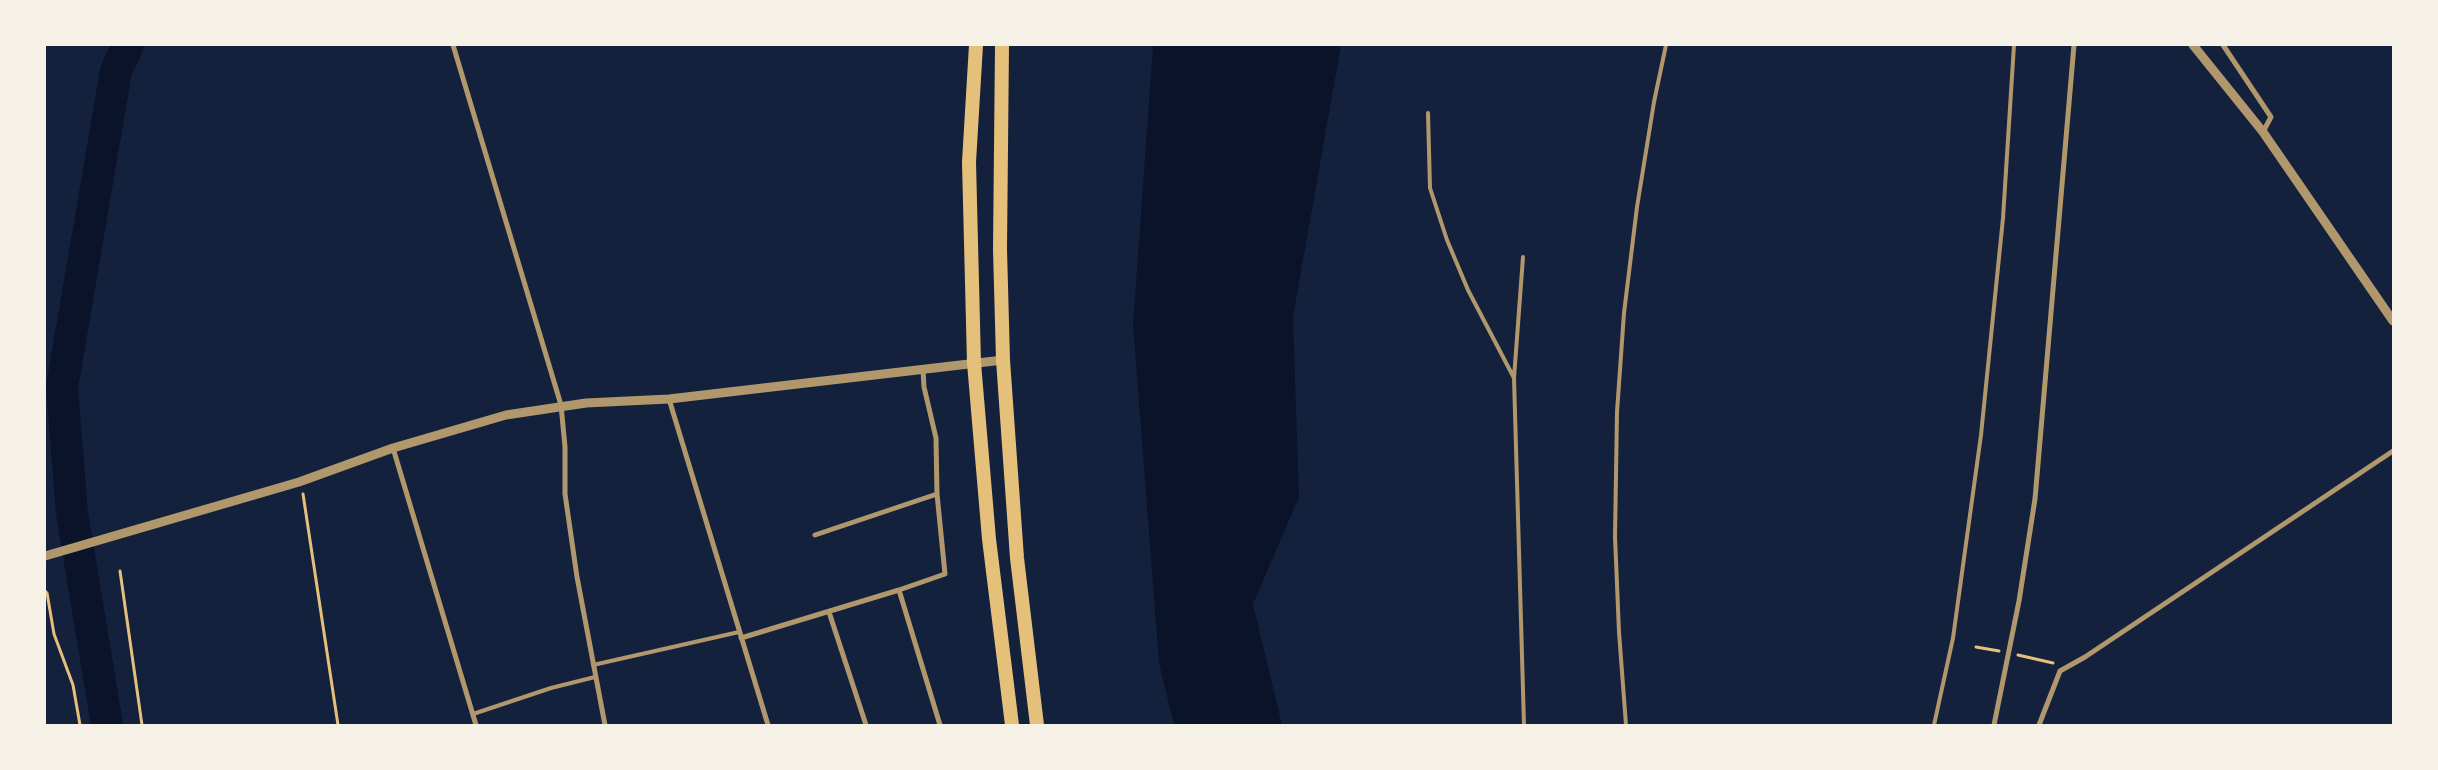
<!DOCTYPE html>
<style>
body{margin:0}
#map{position:relative;width:2438px;height:770px;overflow:hidden;background:#14213d;font-family:Rubik,sans-serif}
canvas{display:block}
.frame{position:absolute;inset:0;border:46px solid #f6f1e7;pointer-events:none}
</style>
<div id="map">
<canvas width="2438" height="770"></canvas>
<div class="frame"></div>
</div>
<script>
const g = document.querySelector('canvas').getContext('2d');
g.lineJoin = 'round';
function fillPath(path, color) {
  g.fillStyle = color;
  g.fill(path, 'evenodd');
}
function toPath(rows) {
  const path = new Path2D();
  for (const r of rows) {
    path.moveTo(r[0], r[1]);
    for (let i = 2; i < r.length; i += 2) path.lineTo(r[i], r[i + 1]);
  }
  return path;
}
function trace(path, color, width, dash) {
  g.strokeStyle = color;
  g.lineWidth = width;
  g.lineCap = dash ? 'butt' : 'round';
  g.setLineDash(dash || []);
  g.stroke(path);
}
const water = toPath([
 [1153,45,1341,45,1293,317,1299,497,1253,604,1282,725,1174,725,1159,663,1133,324]
]);
const river = toPath([
 [107,725,72,513,62,387,116,71,128,45]
]);
const path = toPath([
 [303,494,338,725],
 [120,571,142,725],
 [45,591,47,593,54,634,73,685,80,725],
 [1976,647,1999,651],
 [2018,655,2053,663]
]);
const service = toPath([
 [1428,113,1430,188,1447,240,1468,290,1514,378],
 [1523,257,1514,378,1524,725],
 [593,665,739,632],
 [473,714,551,688,595,677],
 [1626,725,1619,632,1615,537,1617,412,1624,313,1637,207,1654,102,1666,45],
 [1934,725,1953,638,1981,435,2003,218,2014,45]
]);
const minor = toPath([
 [453,45,561,405,565,447,565,494,577,577,605,725],
 [2223,45,2271,117,2263,132],
 [669,399,768,725],
 [393,448,476,725],
 [815,535,937,494],
 [899,590,945,574,937,494,936,438,924,387,923,370],
 [829,612,866,725],
 [741,638,899,590,940,725],
 [1994,725,2019,601,2035,499,2074,45],
 [2039,725,2060,671,2085,657,2393,451]
]);
const tertiary = toPath([
 [2193,45,2263,132,2393,321],
 [45,556,299,482,393,448,506,415,586,403,669,399,1003,360]
]);
const trunk = toPath([
 [976,45,969,162,974,363,989,539,1012,725],
 [1002,45,1000,249,1003,360,1017,558,1037,725]
]);
fillPath(water, '#0b132b');
trace(river, '#0b132b', 32);
trace(path, '#e5c07b', 3);
trace(service, '#b1986c', 4);
trace(minor, '#b1986c', 5);
trace(tertiary, '#b1986c', 9);
trace(trunk, '#e5c07b', 14);
</script>
